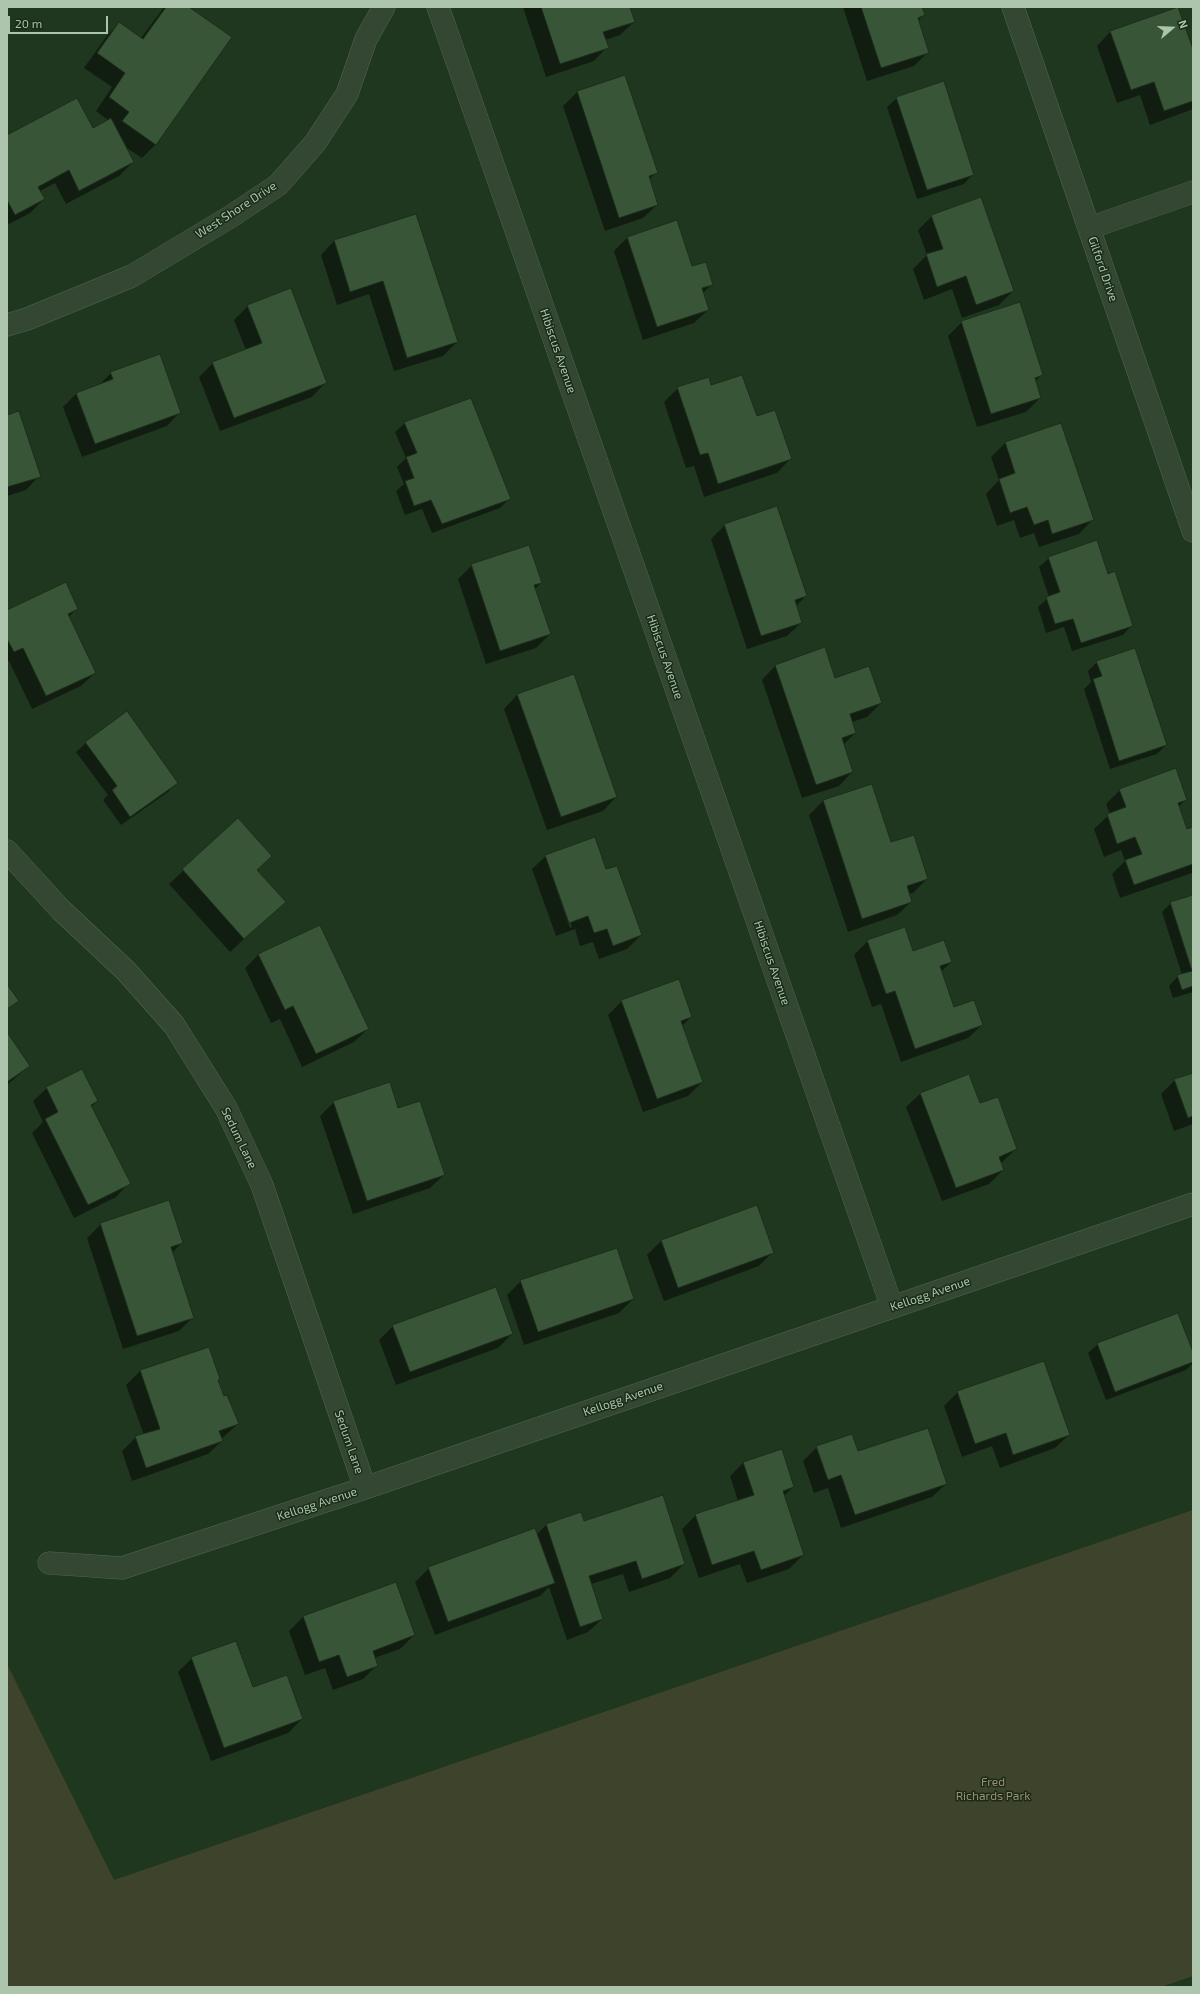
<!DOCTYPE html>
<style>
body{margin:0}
#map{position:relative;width:1200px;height:1994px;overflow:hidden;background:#20371f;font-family:"Exo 2",sans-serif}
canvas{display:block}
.frame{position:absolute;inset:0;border:8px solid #adc5ac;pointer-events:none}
.north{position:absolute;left:1152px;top:8px;width:40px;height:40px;-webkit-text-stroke:3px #192c18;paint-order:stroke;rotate:71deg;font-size:11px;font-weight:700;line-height:16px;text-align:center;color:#adc5ac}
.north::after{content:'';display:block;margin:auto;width:14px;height:18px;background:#adc5ac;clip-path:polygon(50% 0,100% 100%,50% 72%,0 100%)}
.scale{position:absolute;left:8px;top:16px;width:100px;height:18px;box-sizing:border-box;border:2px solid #adc5ac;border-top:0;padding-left:5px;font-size:12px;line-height:14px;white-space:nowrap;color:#adc5ac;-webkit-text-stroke:3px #192c18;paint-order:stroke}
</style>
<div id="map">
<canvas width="1200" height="1994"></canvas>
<div class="frame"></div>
<div class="north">N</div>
<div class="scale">20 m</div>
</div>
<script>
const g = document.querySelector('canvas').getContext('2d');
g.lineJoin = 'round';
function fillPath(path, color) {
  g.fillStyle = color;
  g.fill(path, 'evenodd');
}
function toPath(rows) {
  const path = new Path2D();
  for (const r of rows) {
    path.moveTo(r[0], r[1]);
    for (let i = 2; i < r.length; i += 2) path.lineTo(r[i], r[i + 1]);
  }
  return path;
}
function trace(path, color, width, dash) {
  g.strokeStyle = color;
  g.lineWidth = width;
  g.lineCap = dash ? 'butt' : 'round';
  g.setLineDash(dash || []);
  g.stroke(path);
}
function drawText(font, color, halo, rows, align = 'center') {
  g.font = font + ' "Exo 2",sans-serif';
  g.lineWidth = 3;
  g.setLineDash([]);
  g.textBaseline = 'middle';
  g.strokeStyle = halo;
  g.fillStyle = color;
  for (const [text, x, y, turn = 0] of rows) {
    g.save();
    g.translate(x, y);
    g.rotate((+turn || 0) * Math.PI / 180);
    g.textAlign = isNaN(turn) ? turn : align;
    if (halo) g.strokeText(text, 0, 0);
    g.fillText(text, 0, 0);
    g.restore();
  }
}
const green = toPath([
 [1193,1510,1193,1976,1161,1987,7,1987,7,1664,114,1880]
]);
const shadow = toPath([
 [164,7,187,7,156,144,142,158,124,146,133,162,119,176,66,204,55,183,40,191,44,199,30,213,7,225,7,136,93,129,109,121,96,111,112,87,84,68,106,37,119,23,141,38],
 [523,7,629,7,634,22,620,35,605,40,607,47,594,61,546,77],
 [843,7,921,7,923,15,918,21,928,52,914,66,867,81],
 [1110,32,1193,52,1193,109,1150,125,1140,95,1117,103,1097,46],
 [624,76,656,172,649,180,657,205,643,218,605,231,563,106,577,92],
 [897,98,973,174,964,184,917,199,887,107],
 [416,215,457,342,443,356,394,371,369,294,337,305,321,255,334,241],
 [932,216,1013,291,999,305,962,318,952,289,924,300,913,269,927,255,918,230],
 [627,238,712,284,702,294,708,310,694,323,643,340,614,251],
 [248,306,325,383,312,397,220,431,199,377,213,363,246,350,234,320],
 [962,322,1041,375,1035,382,1040,398,1026,412,977,427,948,336],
 [111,373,180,412,167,426,82,457,63,407,76,394,98,386],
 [711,386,756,417,790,459,777,473,704,497,694,466,686,468,664,402,678,388],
 [7,416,39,476,26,490,7,496],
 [405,423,509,499,500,508,432,533,422,509,405,515,396,491,404,484,397,467,406,458,395,432],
 [1060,425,1092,520,1079,534,1039,547,1034,533,1020,538,1014,520,997,526,986,494,999,480,991,457,1005,443],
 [725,525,806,596,796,606,801,623,787,636,747,649,711,539],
 [1049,558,1107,575,1132,625,1123,635,1072,651,1064,627,1046,633,1038,607,1049,597,1039,567],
 [472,565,541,583,535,589,550,634,536,648,486,664,458,579],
 [77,608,69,617,95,673,81,686,32,709,9,661,7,662,7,612],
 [1097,662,1166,745,1157,754,1110,769,1084,689,1091,682,1088,671],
 [775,666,834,679,881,703,867,717,852,722,855,733,843,745,852,772,839,786,802,798,762,680],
 [573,676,616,797,603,811,547,830,504,709,517,695],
 [86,743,177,782,168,792,121,825,103,800,108,795,76,752],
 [871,785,890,843,927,879,913,893,909,894,911,902,897,915,848,932,809,815,823,801],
 [1120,790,1186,800,1178,807,1187,830,1193,828,1192,873,1120,898,1112,874,1125,861,1121,850,1104,857,1094,829,1110,814,1106,804],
 [238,820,256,870,284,902,230,952,169,884],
 [546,856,606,871,641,935,627,949,599,959,593,942,580,946,575,929,556,936,532,869],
 [547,862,549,862,572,927,570,928],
 [1193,896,1193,992,1173,998,1169,986,1178,976,1182,975,1162,912,1171,903],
 [868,941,951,962,941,972,954,1008,982,1025,968,1038,901,1062,881,1004,872,1007,854,955],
 [259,954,368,1029,354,1042,302,1067,280,1019,271,1023,245,968],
 [622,1001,691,1017,682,1026,702,1082,688,1096,643,1112,608,1015],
 [7,1033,29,1066,7,1085],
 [1193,1074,1193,1124,1174,1131,1161,1094,1175,1080],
 [47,1088,97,1101,91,1107,129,1183,116,1197,74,1218,32,1133,43,1122,33,1101],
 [920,1094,979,1105,1016,1149,1000,1164,1003,1170,989,1184,942,1201,906,1107],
 [334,1102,397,1109,444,1175,430,1188,353,1214,320,1116],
 [756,1207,773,1252,759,1266,664,1301,647,1255,661,1241],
 [101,1224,182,1242,172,1253,193,1317,179,1331,123,1349,87,1238],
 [521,1281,633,1299,619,1313,524,1345,507,1295],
 [393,1326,512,1334,498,1348,396,1385,379,1340],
 [1098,1344,1193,1355,1193,1363,1186,1370,1106,1400,1088,1353],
 [209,1349,219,1379,217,1381,223,1398,238,1424,221,1439,222,1441,208,1454,132,1481,122,1451,136,1437,144,1435,126,1385,140,1371],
 [958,1392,1069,1435,1055,1448,1000,1468,992,1446,962,1457,944,1406],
 [817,1447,857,1453,946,1484,932,1497,841,1528,828,1488,814,1493,803,1461],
 [743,1463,793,1487,784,1496,803,1555,789,1569,747,1583,740,1564,699,1578,682,1529,696,1515,738,1501,730,1476],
 [546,1525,684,1564,670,1578,629,1592,623,1574,591,1584,602,1619,588,1632,567,1640,549,1587,540,1596,435,1635,415,1582,429,1568,536,1535],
 [396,1584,414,1635,400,1649,374,1658,377,1665,363,1679,333,1690,325,1668,305,1675,289,1631,303,1617],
 [192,1658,252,1688,302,1719,288,1733,211,1761,178,1672]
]);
const building = toPath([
 [166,7,189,7,232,37,156,145,122,121,129,112,109,97,125,73,97,53,119,22,143,39,166,7],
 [541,7,630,7,635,22,603,32,609,48,560,64,541,7],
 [861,7,922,7,925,15,918,18,929,53,881,68,861,7],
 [1178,7,1193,49,1193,101,1164,111,1154,82,1131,90,1110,31,1178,7],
 [625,75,658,173,649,176,658,205,619,218,577,91,625,75],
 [944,81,974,175,927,190,896,97,944,81],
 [77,98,93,128,111,118,134,162,79,191,69,170,38,187,45,199,15,215,7,200,7,135,77,98],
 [981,197,1014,291,976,305,966,276,937,287,926,254,943,249,931,215,981,197],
 [416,214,458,342,407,358,383,281,350,292,334,240,416,214],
 [677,220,692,266,706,262,713,285,702,288,709,310,657,327,627,237,677,220],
 [291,288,327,383,234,418,212,362,262,343,247,305,291,288],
 [1020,302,1043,375,1035,378,1041,398,991,414,961,321,1020,302],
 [160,354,181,413,95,444,76,393,113,379,110,372,160,354],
 [742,375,757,416,775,410,792,459,718,484,708,453,700,455,677,387,709,377,711,385,742,375],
 [471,398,511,499,442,524,431,500,414,506,405,481,414,478,406,457,417,453,404,422,471,398],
 [19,411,41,477,7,487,7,415,19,411],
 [1061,423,1094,520,1052,534,1048,520,1034,525,1027,507,1010,513,999,479,1015,473,1005,442,1061,423],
 [777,506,807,596,795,600,802,623,761,636,724,524,777,506],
 [1097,540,1108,574,1115,571,1133,626,1081,643,1073,619,1055,624,1046,597,1060,592,1048,557,1097,540],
 [529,545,542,583,534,585,551,634,500,651,471,564,529,545],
 [66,582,78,609,68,614,96,673,46,696,23,648,14,652,7,639,7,610,66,582],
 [825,647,835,678,869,666,882,703,850,714,856,733,842,738,853,772,816,785,775,665,825,647],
 [1135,648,1167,745,1119,761,1093,679,1102,676,1096,661,1135,648],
 [574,674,617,797,561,817,517,694,574,674],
 [127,711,178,783,130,817,112,790,117,786,85,742,127,711],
 [1176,768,1187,800,1178,803,1187,829,1193,827,1193,864,1134,885,1125,860,1142,854,1135,837,1117,844,1107,814,1126,807,1119,789,1176,768],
 [872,784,891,842,914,835,928,879,907,886,912,902,862,919,823,800,872,784],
 [238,818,272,856,257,870,286,902,244,939,182,869,238,818],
 [595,837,606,869,617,866,642,935,613,946,607,929,594,933,588,916,569,923,545,855,595,837],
 [1193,895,1193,986,1182,990,1177,975,1192,971,1170,902,1193,895],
 [320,925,369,1029,316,1054,293,1006,285,1010,258,954,320,925],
 [905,927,913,951,944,940,952,962,940,966,954,1007,974,1000,983,1025,915,1049,895,991,886,994,867,940,905,927],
 [679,979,692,1017,681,1021,703,1082,657,1099,621,1000,679,979],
 [7,984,19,1001,7,1009,7,984],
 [7,1032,30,1066,7,1082,7,1032],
 [82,1069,98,1101,91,1105,131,1184,88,1205,45,1119,58,1112,46,1087,82,1069],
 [1193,1073,1193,1116,1188,1118,1174,1079,1193,1073],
 [969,1074,980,1103,998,1097,1017,1149,999,1157,1004,1170,956,1188,920,1093,969,1074],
 [390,1082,398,1108,420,1101,445,1175,367,1201,333,1101,390,1082],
 [169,1200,183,1243,171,1247,194,1318,137,1336,100,1223,169,1200],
 [757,1205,774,1253,678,1288,661,1240,757,1205],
 [617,1248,634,1299,538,1332,520,1280,617,1248],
 [496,1287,513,1334,410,1372,392,1325,496,1287],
 [1178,1313,1193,1352,1193,1362,1115,1392,1097,1343,1178,1313],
 [209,1347,220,1379,218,1380,224,1396,227,1395,239,1424,219,1431,223,1441,146,1468,135,1436,160,1429,140,1370,209,1347],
 [1044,1361,1070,1435,1013,1455,1006,1433,975,1444,957,1391,1044,1361],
 [928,1428,947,1484,855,1515,841,1475,828,1480,816,1446,852,1434,858,1451,928,1428],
 [782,1449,794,1487,783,1491,804,1555,761,1570,754,1551,712,1565,695,1514,754,1495,743,1462,782,1449],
 [663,1495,685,1564,642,1579,636,1561,589,1576,603,1619,580,1627,546,1524,581,1512,584,1521,663,1495],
 [535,1528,555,1583,448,1622,428,1567,535,1528],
 [396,1582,415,1635,373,1651,378,1666,347,1677,339,1655,319,1662,303,1616,396,1582],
 [236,1641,253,1687,287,1675,303,1719,224,1748,191,1657,236,1641]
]);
const street = toPath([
 [438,7,892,1307],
 [1013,7,1193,531],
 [1089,228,1193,192],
 [7,325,27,319,132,276,230,217,278,185,315,143,347,94,366,39,384,7],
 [7,851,61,910,126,971,174,1025,226,1108,262,1185,365,1488],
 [49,1563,122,1568,365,1488,1193,1204]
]);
const streetNames = [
 ["West Shore Drive",236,210,-33],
 ["Gilford Drive",1103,269,71],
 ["Hibiscus Avenue",558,351,71],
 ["Hibiscus Avenue",665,657,71],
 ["Hibiscus Avenue",772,963,71],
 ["Sedum Lane",239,1138,64],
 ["Kellogg Avenue",930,1294,-19],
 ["Kellogg Avenue",623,1399,-19],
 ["Sedum Lane",349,1442,71],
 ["Kellogg Avenue",317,1504,-18]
];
const parkNames = [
 ["Fred",993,1782],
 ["Richards Park",993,1796]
];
fillPath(green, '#3e442b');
fillPath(shadow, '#0007');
fillPath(building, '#395537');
trace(building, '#1b2e1a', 1);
trace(street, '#516650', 23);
trace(street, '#334732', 22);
drawText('12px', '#adc5ac', '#192c18', streetNames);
drawText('12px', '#a08d73', '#192c18', parkNames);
</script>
